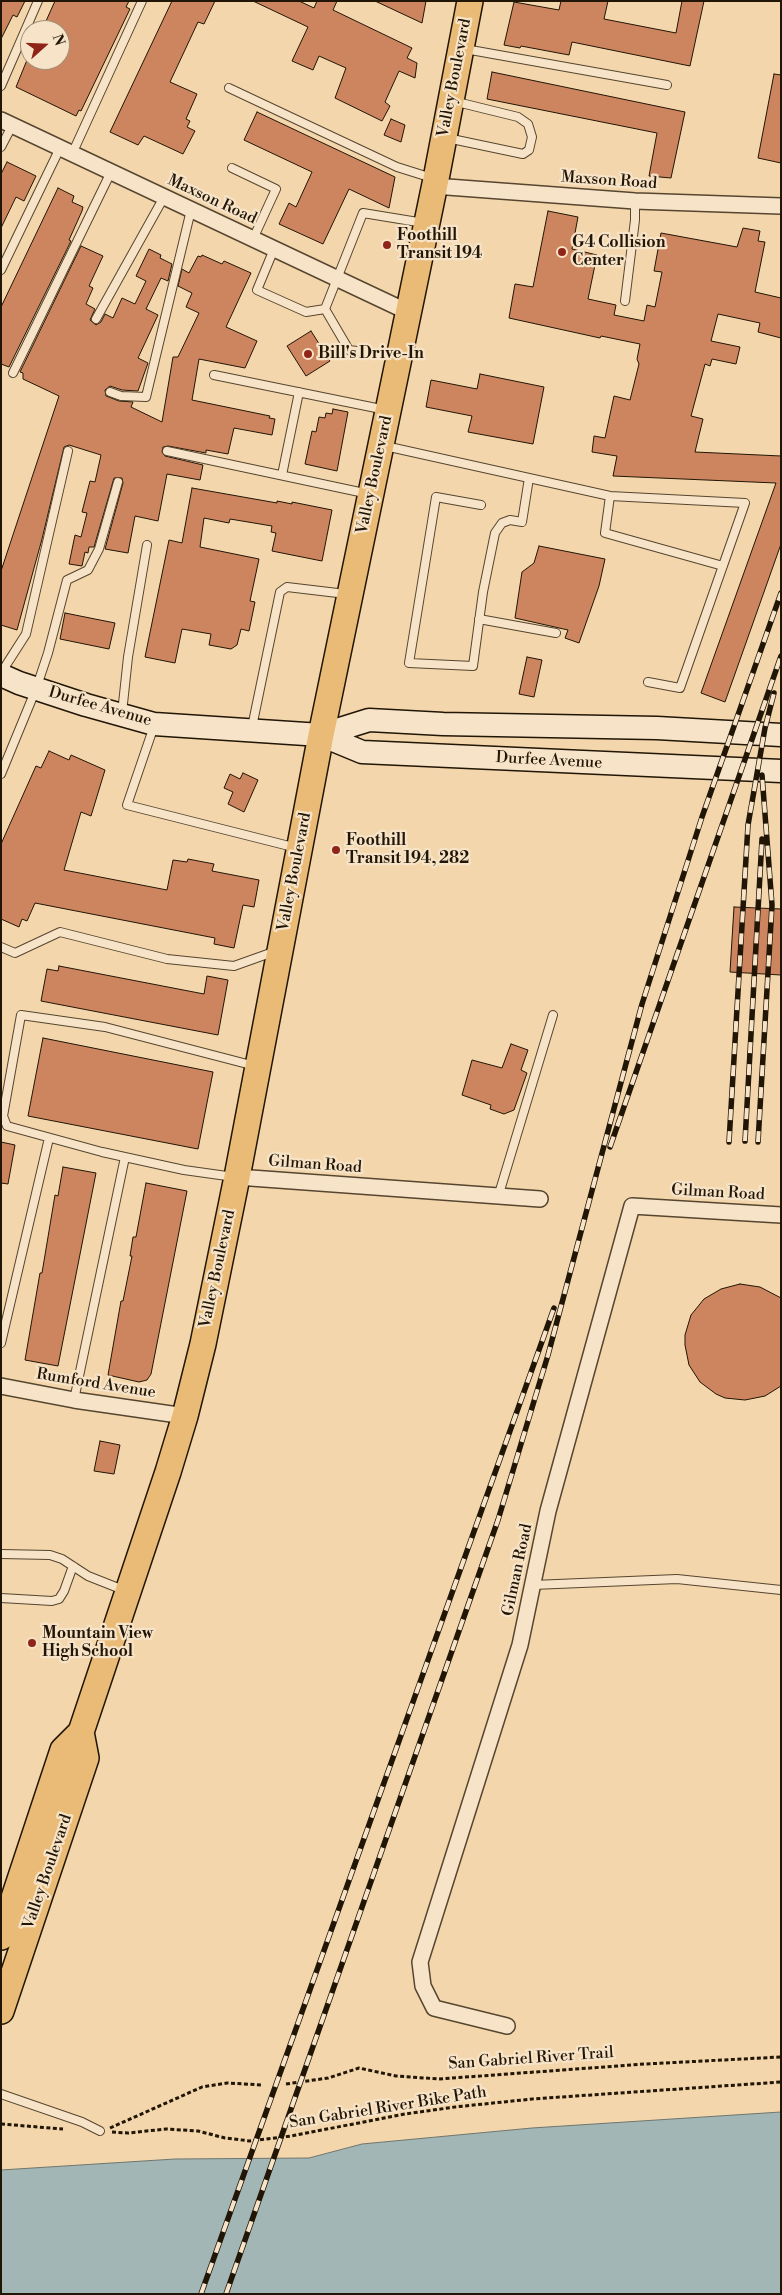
<!DOCTYPE html>
<style>
body{margin:0}
#map{position:relative;width:782px;height:2295px;overflow:hidden;background:#f3d6ab;font-family:"Libre Bodoni",serif}
canvas{display:block}
.frame{position:absolute;inset:0;border:2px solid #211506;pointer-events:none}
.north{position:absolute;left:20px;top:20px;width:50px;height:50px;box-sizing:border-box;background:#f7e4c8;border:1px solid #a1917a;border-radius:50%;rotate:70deg;font-size:14px;font-weight:700;line-height:20px;text-align:center;color:#211506}
.north::after{content:'';display:block;margin:auto;width:18px;height:22px;background:#8f2418;clip-path:polygon(50% 0,100% 100%,50% 72%,0 100%)}
</style>
<div id="map">
<canvas width="782" height="2295"></canvas>
<div class="frame"></div>
<div class="north">N</div>
</div>
<script>
const g = document.querySelector('canvas').getContext('2d');
g.lineJoin = 'round';
function fillPath(path, color) {
  g.fillStyle = color;
  g.fill(path, 'evenodd');
}
function toPath(rows) {
  const path = new Path2D();
  for (const r of rows) {
    path.moveTo(r[0], r[1]);
    for (let i = 2; i < r.length; i += 2) path.lineTo(r[i], r[i + 1]);
  }
  return path;
}
function trace(path, color, width, dash) {
  g.strokeStyle = color;
  g.lineWidth = width;
  g.lineCap = dash ? 'butt' : 'round';
  g.setLineDash(dash || []);
  g.stroke(path);
}
function drawText(font, color, halo, rows, align = 'center') {
  g.font = font + ' "Libre Bodoni",serif';
  g.lineWidth = 4.5;
  g.setLineDash([]);
  g.textBaseline = 'middle';
  g.strokeStyle = halo;
  g.fillStyle = color;
  for (const [text, x, y, turn = 0] of rows) {
    g.save();
    g.translate(x, y);
    g.rotate((+turn || 0) * Math.PI / 180);
    g.textAlign = isNaN(turn) ? turn : align;
    if (halo) g.strokeText(text, 0, 0);
    g.fillText(text, 0, 0);
    g.restore();
  }
}
const water = toPath([
 [781,2112,781,2294,1,2294,1,2170,175,2159,309,2158,362,2144,532,2128,781,2112]
]);
const building = toPath([
 [1,1,25,1,17,17,13,15,1,39,1,1],
 [55,1,129,1,126,7,130,9,81,111,79,110,76,116,16,87,27,60,60,60,60,30,42,30,55,1],
 [172,1,215,1,204,24,198,22,170,82,197,94,186,119,190,121,187,127,195,131,183,154,144,136,138,145,110,132,172,1],
 [253,1,299,1,314,8,317,1,337,1,333,10,412,48,407,58,417,63,415,78,399,71,385,102,390,106,382,121,335,98,346,68,319,56,313,70,292,61,308,27,253,1],
 [375,1,426,1,422,23,375,1],
 [561,1,608,1,604,19,676,33,682,1,704,1,690,66,572,42,569,55,521,46,520,48,504,45,514,2,559,10,561,1],
 [492,72,685,112,671,178,649,176,657,133,487,99,492,72],
 [774,74,781,75,781,163,758,158,774,74],
 [257,112,395,177,389,208,349,189,323,244,279,224,289,203,296,207,312,172,244,140,257,112],
 [391,119,405,125,401,142,384,135,391,119],
 [7,162,36,176,24,201,16,197,1,228,1,174,7,162],
 [58,188,74,196,72,202,83,207,82,211,69,240,71,241,9,367,1,364,1,307,58,188],
 [548,211,578,217,572,249,597,255,588,299,616,305,614,315,644,321,647,305,655,307,662,272,654,271,661,233,737,247,743,228,760,231,758,241,765,242,755,292,781,298,781,338,758,332,760,323,718,314,711,341,740,347,736,364,712,359,710,366,705,364,691,416,703,419,695,452,781,456,781,544,725,702,701,693,776,483,613,476,617,456,592,452,594,436,605,438,614,396,630,400,639,364,637,359,640,344,601,336,600,338,509,318,515,284,533,287,548,211],
 [81,246,103,256,89,286,93,288,86,304,95,309,90,320,96,325,101,322,105,314,113,318,122,298,135,304,146,281,136,276,149,249,161,255,160,258,172,264,168,281,161,278,146,309,158,315,138,358,148,363,138,391,122,390,110,386,105,390,106,396,119,401,133,402,131,407,162,422,173,357,178,357,199,313,186,307,192,293,178,286,182,269,189,273,198,256,201,257,202,255,222,264,224,261,251,273,226,327,257,341,245,368,199,359,192,400,270,416,269,418,275,419,272,435,234,428,228,454,206,450,206,453,168,446,163,447,162,452,165,456,203,465,200,480,167,474,158,521,135,516,128,553,105,549,123,483,122,478,114,478,94,547,89,547,88,553,85,552,82,566,69,564,75,535,81,537,87,513,82,512,90,481,95,482,101,455,69,445,64,447,42,539,17,630,1,625,1,571,59,396,23,379,23,373,20,372,81,246],
 [311,331,330,361,306,376,287,346,311,331],
 [480,374,544,387,533,444,468,432,472,416,426,407,431,380,477,389,480,374],
 [333,409,348,412,337,471,305,464,312,431,316,432,319,417,325,418,326,413,332,414,333,409],
 [192,488,277,503,277,501,292,504,292,502,332,510,322,561,272,551,276,533,271,532,272,526,230,519,229,523,204,518,200,547,259,559,250,601,255,602,249,631,241,629,237,645,231,649,209,645,211,634,182,629,175,663,145,657,169,540,182,543,192,488],
 [539,546,605,559,599,586,579,643,565,638,568,630,515,618,522,572,534,563,539,546],
 [65,613,115,623,109,649,60,639,65,613],
 [527,657,542,660,534,697,519,694,527,657],
 [49,751,69,760,71,755,105,770,91,816,81,812,64,870,167,890,173,860,187,862,188,859,214,864,212,871,259,880,254,907,243,905,234,948,214,944,215,938,35,903,27,921,22,919,19,927,1,919,1,844,36,766,41,768,49,751],
 [243,773,258,780,244,812,228,804,233,792,224,788,230,774,240,779,243,773],
 [734,907,781,909,781,975,730,972,734,907],
 [59,966,204,994,207,976,228,980,218,1035,41,1001,47,969,58,971,59,966],
 [43,1038,213,1072,198,1149,28,1116,43,1038],
 [511,1044,528,1050,521,1070,527,1073,514,1110,504,1114,490,1109,491,1105,462,1095,472,1060,502,1068,511,1044],
 [1,1142,15,1145,8,1184,1,1183,1,1142],
 [63,1167,96,1173,58,1366,25,1360,40,1273,42,1273,55,1195,58,1196,63,1167],
 [146,1183,187,1191,151,1374,147,1380,139,1382,108,1375,121,1301,123,1301,132,1256,130,1256,133,1237,136,1237,146,1183],
 [740,1284,760,1287,781,1298,781,1386,765,1396,745,1400,725,1398,716,1394,700,1382,689,1365,685,1345,685,1335,691,1315,704,1299,721,1289,740,1284],
 [100,1441,120,1445,114,1474,94,1471,100,1441]
]);
const path = toPath([
 [286,2084,328,2078,359,2068,396,2076,439,2079,645,2064,781,2057],
 [1,2124,63,2129],
 [110,2128,202,2087,227,2083,263,2085],
 [112,2132,128,2133,166,2129,198,2131,225,2138,250,2141,291,2136,405,2114,455,2107,532,2099,781,2082]
]);
const service = toPath([
 [465,49,667,85],
 [1,86,38,1],
 [229,88,397,167,432,178],
 [447,138,523,154,529,150,532,137,528,124,518,117,453,101],
 [1,147,12,126],
 [72,154,142,1],
 [232,168,276,189,253,239],
 [274,249,257,290,306,312,325,309,349,350,397,356],
 [1,270,60,148],
 [625,301,635,220,635,201],
 [325,309,363,213,424,223],
 [96,319,164,197],
 [13,373,111,172],
 [214,375,386,410],
 [110,392,121,396,146,397,191,210],
 [385,446,610,496,745,503,680,688,648,682],
 [167,451,369,494],
 [282,475,299,392],
 [610,496,605,533,723,566],
 [481,505,436,497,409,663,473,666,483,592,495,533,502,523,510,520,522,522,529,478],
 [479,619,556,633],
 [1,673,26,634,68,451],
 [122,713,128,657,147,545],
 [154,726,127,805,297,848],
 [252,727,280,592,287,587,346,594],
 [1,774,36,689,48,653,67,580,88,570,99,549,118,482],
 [1,947,15,953,60,932,167,959,234,966,276,951],
 [234,1177,184,1170,102,1152,7,1126,3,1116,21,1015,105,1027,255,1066],
 [498,1197,553,1015],
 [1,1343,49,1138],
 [74,1400,125,1157],
 [1,1554,50,1555,62,1559,88,1576,126,1591],
 [533,1585,677,1579,781,1590],
 [1,1598,52,1601,59,1599,64,1591,73,1566],
 [1,2094,82,2122,100,2131]
]);
const minor = toPath([
 [1,120,408,312],
 [434,186,635,201,781,206],
 [237,1177,540,1199],
 [1,1386,74,1400,185,1416],
 [507,2026,434,2008,423,1986,420,1962,520,1645,548,1511,632,1206,781,1215]
]);
const secondary = toPath([
 [1,675,19,683,86,705,154,724,321,735,362,752,781,771],
 [321,735,369,720,443,724,657,728,781,735]
]);
const primary = toPath([
 [1,1937,63,1750,81,1732,168,1472,185,1416,203,1344,237,1177,321,735,436,179,470,1],
 [1,2011,86,1758,81,1732]
]);
const rail = toPath([
 [745,1141,762,839],
 [729,1142,748,825,765,728,774,693],
 [758,1142,772,905,762,775],
 [610,1147,781,656],
 [201,2294,554,1308],
 [226,2294,498,1520,548,1355,642,1004,702,817,781,593]
]);
const markers = [
 [387,245,5,"#8f2418"],
 [562,252,5,"#8f2418"],
 [308,354,5,"#8f2418"],
 [336,850,5,"#8f2418"],
 [32,1643,5,"#8f2418"]
];
const streetNames = [
 ["Valley Boulevard",455,78,-79],
 ["Maxson Road",609,181,4],
 ["Maxson Road",212,200,25],
 ["Valley Boulevard",375,475,-78],
 ["Durfee Avenue",100,707,16],
 ["Durfee Avenue",549,761,3],
 ["Valley Boulevard",295,872,-79],
 ["Gilman Road",315,1165,4],
 ["Gilman Road",718,1193,3],
 ["Valley Boulevard",218,1269,-78],
 ["Rumford Avenue",96,1384,9],
 ["Gilman Road",518,1570,-78],
 ["Valley Boulevard",48,1872,-71],
 ["San Gabriel River Trail",531,2059,-4],
 ["San Gabriel River Bike Path",388,2108,-9]
];
const poiNames = [
 ["Foothill",397,236],
 ["Transit 194",397,254],
 ["G4 Collision",572,243],
 ["Center",572,261],
 ["Bill's Drive-In",318,354],
 ["Foothill",346,841],
 ["Transit 194, 282",346,859],
 ["Mountain View",42,1634],
 ["High School",42,1652]
];
fillPath(water, '#a1b6b5');
trace(water, '#6e766f', 1);
fillPath(building, '#cc855e');
trace(building, '#211506', 1);
trace(service, '#56452f', 10);
trace(minor, '#56452f', 18);
trace(secondary, '#211506', 25);
trace(primary, '#211506', 28);
trace(path, '#211506', 3, [4, 2.5]);
trace(service, '#f7e4c8', 8);
trace(minor, '#f7e4c8', 15);
trace(secondary, '#f7e4c8', 22);
trace(primary, '#eabb76', 25);
trace(rail, '#211506', 5.5);
trace(rail, '#f7e4c8', 4, [11]);
for (const [x, y, r, color] of markers) {
  const dot = new Path2D();
  dot.arc(x, y, r, 0, 2 * Math.PI);
  g.fillStyle = color;
  g.fill(dot);
  trace(dot, '#f7e4c8', 2);
}
drawText('16px', '#211506', '#f7e4c8', streetNames);
drawText('bold 16px', '#211506', '#f7e4c8', poiNames, 'left');
</script>
